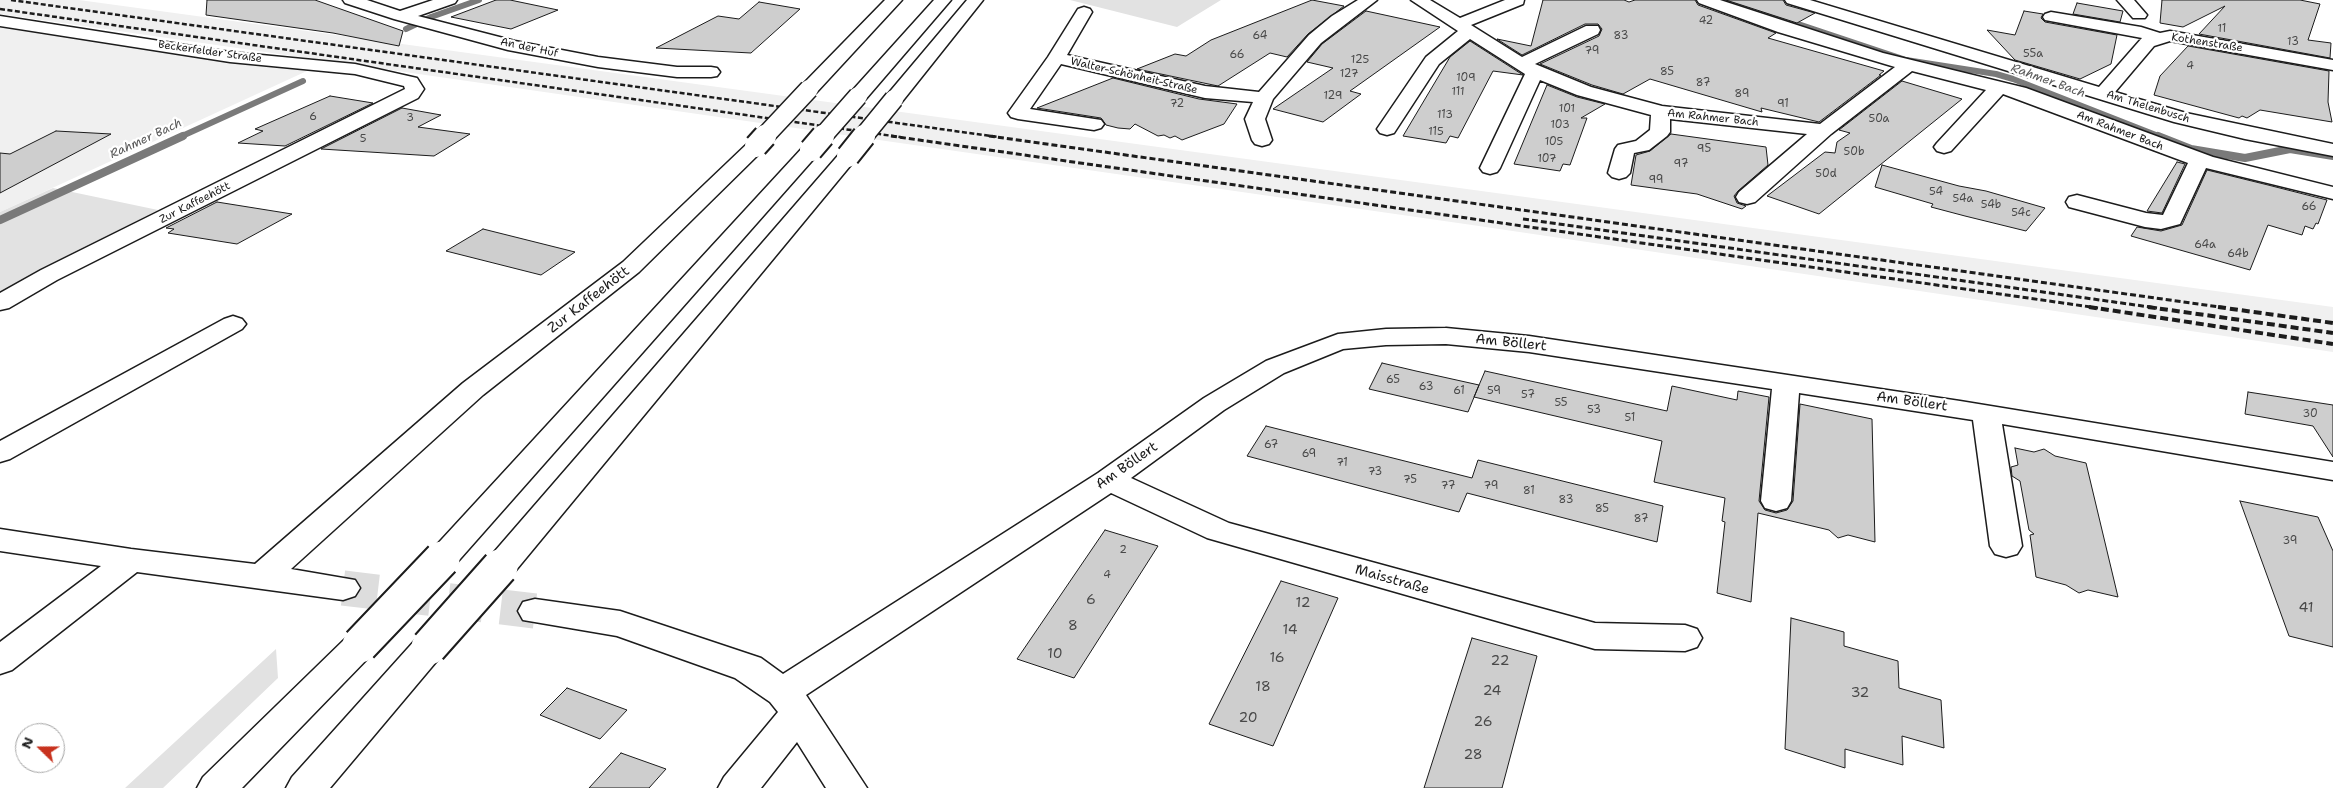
<!DOCTYPE html>
<meta charset="utf-8">
<style>
body{margin:0}
#map{position:relative;width:2333px;height:788px;overflow:hidden;background:#fff;font-family:"Shantell Sans",sans-serif}
canvas{display:block}
.north{position:absolute;left:15px;top:723px;width:50px;height:50px;box-sizing:border-box;background:#fff;border:1px solid #a4a4a4;border-radius:50%;rotate:292deg;font-size:14px;font-weight:700;line-height:20px;text-align:center;color:#1c1c1c}
.north::after{content:'';display:block;margin:auto;width:18px;height:22px;background:#c8321e;clip-path:polygon(50% 0,100% 100%,50% 72%,0 100%)}
</style>
<div id="map">
<canvas width="2333" height="788"></canvas>
<div class="north">N</div>
</div>
<script>
const g = document.querySelector('canvas').getContext('2d');
g.lineJoin = 'round';
function fillPath(path, color) {
  g.fillStyle = color;
  g.fill(path, 'evenodd');
}
function toPath(rows) {
  const path = new Path2D();
  for (const r of rows) {
    path.moveTo(r[0], r[1]);
    for (let i = 2; i < r.length; i += 2) path.lineTo(r[i], r[i + 1]);
  }
  return path;
}
function trace(path, color, width, dash) {
  g.strokeStyle = color;
  g.lineWidth = width;
  g.lineCap = dash ? 'butt' : 'round';
  g.setLineDash(dash || []);
  g.stroke(path);
}
function drawText(font, color, halo, rows, align = 'center') {
  g.font = font + ' "Shantell Sans",sans-serif';
  g.lineWidth = 4.5;
  g.setLineDash([]);
  g.textBaseline = 'middle';
  g.strokeStyle = halo;
  g.fillStyle = color;
  for (const [text, x, y, turn = 0] of rows) {
    g.save();
    g.translate(x, y);
    g.rotate((+turn || 0) * Math.PI / 180);
    g.textAlign = isNaN(turn) ? turn : align;
    if (halo) g.strokeText(text, 0, 0);
    g.fillText(text, 0, 0);
    g.restore();
  }
}
const built = toPath([
 [0,0,79,0,2333,307,2333,352,1472,225,0,14],
 [0,25,5,26,307,71,0,212]
]);
const green = toPath([
 [1070,0,1221,0,1177,27],
 [53,188,158,210,56,262,0,294,0,212],
 [276,649,278,678,163,788,125,788]
]);
const streamFar1 = toPath([
 [1726,0,1906,60,1996,74,2013,79,2161,137],
 [406,29,431,17,479,0],
 [180,137,303,81]
]);
const stream = toPath([
 [2158,136,2191,149,2245,158,2290,149,2333,156],
 [0,220,183,136]
]);
const building = toPath([
 [207,0,315,0,403,31,399,46,333,33,206,15,207,0],
 [496,0,510,0,558,10,511,29,451,17,496,0],
 [1312,0,1344,6,1308,34,1287,57,1270,53,1218,86,1137,69,1175,54,1186,56,1211,40,1312,0],
 [1543,0,1624,0,1629,2,1635,0,1695,0,1698,5,1776,33,1768,38,1884,71,1879,75,1881,75,1819,122,1761,108,1762,112,1650,79,1623,94,1592,85,1540,64,1599,36,1602,29,1598,24,1585,24,1522,55,1497,39,1531,46,1543,0],
 [1726,0,1783,0,1786,5,1815,13,1797,23,1726,0],
 [2162,0,2300,0,2320,4,2308,40,2331,43,2330,58,2199,34,2225,6,2183,27,2160,23,2162,0],
 [759,2,800,9,751,53,656,48,718,16,739,19,759,2],
 [2077,3,2123,11,2120,22,2073,14,2077,3],
 [1366,11,1440,27,1350,91,1361,94,1323,122,1273,109,1333,68,1307,62,1322,44,1366,11],
 [2024,11,2043,14,2041,18,2045,22,2117,35,2111,64,2080,79,2015,60,1987,30,2015,35,2024,11],
 [1470,41,1523,75,1493,71,1458,138,1450,136,1446,143,1403,136,1450,57,1470,41],
 [2188,46,2329,71,2328,102,2332,122,2260,110,2247,118,2242,116,2239,118,2154,95,2160,76,2188,46],
 [1113,78,1199,99,1237,104,1224,124,1182,140,1175,136,1170,138,1164,135,1158,136,1135,124,1130,129,1118,128,1106,125,1101,118,1037,108,1113,78],
 [1902,81,1962,99,1819,214,1767,196,1825,152,1835,153,1837,142,1850,133,1839,130,1902,81],
 [1547,85,1577,97,1605,104,1581,118,1587,118,1570,165,1563,164,1560,171,1514,164,1547,85],
 [330,96,373,103,285,146,238,143,263,131,255,129,330,96],
 [402,108,441,115,418,127,470,134,434,156,321,149,402,108],
 [56,131,111,134,0,193,0,153,10,154,56,131],
 [1671,134,1766,147,1768,165,1738,191,1734,196,1737,203,1746,206,1742,209,1697,194,1631,185,1636,155,1650,151,1671,134],
 [2177,162,2185,164,2162,213,2147,211,2177,162],
 [1882,165,1959,186,1986,191,2045,208,2026,231,1965,216,1931,207,1933,204,1875,187,1882,165],
 [2207,170,2268,185,2327,200,2318,224,2316,223,2313,229,2305,226,2302,235,2268,225,2250,270,2131,236,2137,227,2161,231,2182,225,2207,170],
 [217,202,292,214,237,244,168,233,174,229,166,228,217,202],
 [483,229,575,252,541,275,446,251,483,229],
 [1382,363,1416,371,1479,385,1468,412,1369,389,1382,363],
 [1485,371,1667,411,1672,386,1737,400,1738,391,1769,397,1759,501,1765,510,1776,513,1787,510,1793,501,1800,404,1872,419,1875,542,1848,535,1838,538,1829,530,1758,513,1751,602,1717,593,1725,522,1722,521,1725,498,1654,482,1662,441,1474,397,1485,371],
 [2248,392,2333,405,2333,457,2313,426,2245,414,2248,392],
 [1266,426,1472,478,1478,460,1663,506,1657,542,1467,493,1459,512,1247,456,1266,426],
 [2015,448,2034,452,2044,449,2055,456,2086,463,2118,597,2088,590,2079,593,2066,585,2036,577,2030,535,2034,534,2029,530,2020,481,2012,476,2011,467,2018,465,2015,448],
 [2240,501,2318,517,2333,551,2333,647,2289,636,2240,501],
 [1105,530,1158,546,1074,678,1017,659,1105,530],
 [1281,581,1338,598,1273,746,1209,724,1281,581],
 [1791,618,1844,632,1844,646,1898,661,1899,688,1941,700,1944,748,1902,736,1903,765,1845,749,1845,768,1785,749,1791,618],
 [1472,638,1537,656,1502,788,1424,788,1472,638],
 [567,688,627,710,600,739,540,715,567,688],
 [621,753,666,769,649,788,589,788,621,753]
]);
const minorTunnel = toPath([
 [343,588,535,611]
]);
const minor = toPath([
 [343,0,367,0,400,11,433,0,457,0,455,3,418,16,515,41,598,57,677,67,711,67,717,68,720,72,717,76,711,77,677,77,598,67,508,50,394,19,345,3,343,0],
 [885,0,902,0,816,93,809,95,802,93,800,89,802,85,885,0],
 [1358,0,1377,0,1321,43,1273,99,1265,119,1272,140,1269,144,1262,146,1255,144,1252,140,1245,119,1253,102,1205,98,1061,64,1030,109,1101,120,1104,124,1101,128,1094,130,1018,119,1011,117,1008,113,1048,57,1078,9,1084,7,1090,9,1092,12,1067,55,1205,86,1259,92,1309,35,1332,16,1358,0],
 [1411,0,1430,0,1460,18,1505,0,1524,0,1523,4,1471,25,1522,57,1586,26,1598,26,1600,30,1598,34,1535,64,1591,87,1662,106,1820,124,1895,67,1778,32,1699,3,1697,0,1720,0,1883,53,2026,88,2213,157,2333,187,2333,199,2206,168,2180,224,2161,229,2145,227,2069,207,2066,202,2069,197,2077,195,2146,213,2163,215,2188,163,2003,94,1951,151,1944,153,1937,151,1934,147,1937,143,1986,90,1912,71,1831,134,1755,202,1747,204,1739,202,1736,197,1739,192,1807,134,1670,119,1670,132,1667,136,1649,150,1634,153,1630,173,1626,177,1619,179,1612,177,1608,173,1615,149,1618,145,1636,141,1650,130,1651,115,1577,95,1540,80,1500,168,1497,172,1490,174,1483,172,1480,168,1525,74,1470,39,1439,64,1394,133,1387,135,1380,133,1377,129,1426,57,1458,31,1411,0],
 [1785,0,1810,0,2099,87,2142,38,2045,20,2043,17,2045,14,2051,12,2141,27,2160,33,2170,31,2333,60,2333,70,2170,41,2154,46,2115,92,2186,113,2333,144,2333,156,2245,139,2174,122,1787,3,1785,0],
 [2117,0,2134,0,2147,15,2145,18,2133,18,2117,0],
 [0,16,230,52,355,64,417,78,424,89,418,98,57,280,9,308,0,310,0,293,41,270,405,89,404,86,355,74,230,62,0,26,0,16],
 [756,140,763,142,766,146,763,150,639,272,483,395,291,569,355,580,360,588,355,596,343,600,137,572,12,670,0,674,0,642,101,566,0,551,0,529,131,549,255,564,463,383,623,262,749,142,756,140],
 [233,316,242,319,246,324,242,329,10,459,0,462,0,441,224,319,233,316],
 [1446,328,1529,336,1960,401,2333,462,2333,480,2002,424,2022,546,2017,554,2006,557,1995,554,1990,546,1973,420,1799,393,1791,501,1787,508,1776,511,1765,508,1761,501,1772,389,1529,352,1446,344,1386,345,1343,349,1284,373,1224,410,1131,478,1229,523,1595,623,1685,625,1697,629,1702,638,1697,647,1685,651,1595,649,1207,538,1111,493,806,695,867,788,826,788,797,742,761,788,718,788,724,777,778,712,770,702,735,678,617,636,523,620,518,611,523,602,535,599,620,611,761,658,783,674,1098,473,1204,398,1266,361,1338,334,1386,329,1446,328]
]);
const highway = toPath([
 [934,0,951,0,865,100,858,102,851,100,849,96,851,92,934,0],
 [967,0,983,0,901,103,894,105,887,103,885,99,887,95,967,0],
 [811,144,818,146,821,150,818,154,453,567,442,570,431,567,426,559,431,551,804,146,811,144],
 [848,150,855,152,858,156,855,160,512,575,500,578,488,575,484,567,488,559,841,152,848,150],
 [360,632,372,636,377,645,372,654,242,788,197,788,203,777,348,636,360,632],
 [429,634,441,638,446,647,441,656,330,788,286,788,292,777,417,638,429,634]
]);
const railFar2 = toPath([
 [11,0,998,137],
 [0,9,900,137]
]);
const railFar1 = toPath([
 [891,136,2098,308],
 [989,136,2227,308],
 [1523,219,2157,308]
]);
const rail = toPath([
 [2089,307,2333,344],
 [2148,307,2333,333],
 [2218,307,2333,323]
]);
const minorBridgeFar1 = toPath([
 [764,137,809,89]
]);
const minorBridge = toPath([
 [756,146,765,136]
]);
const highwayBridgeFar2 = toPath([
 [822,137,858,96],
 [863,137,894,99]
]);
const highwayBridgeFar1 = toPath([
 [811,150,823,136],
 [848,156,864,136]
]);
const highwayBridge = toPath([
 [360,645,442,559],
 [429,647,500,567]
]);
const numberNames = [
 ["42",1706,21],
 ["11",2222,29],
 ["64",1260,36],
 ["83",1621,36],
 ["13",2293,42],
 ["79",1592,51],
 ["55a",2033,54],
 ["66",1237,55],
 ["125",1360,60],
 ["4",2190,66],
 ["85",1667,72],
 ["127",1349,74],
 ["109",1466,78],
 ["87",1703,83],
 ["111",1458,92],
 ["89",1742,94],
 ["129",1333,96],
 ["72",1177,104],
 ["91",1783,104],
 ["101",1567,109],
 ["113",1445,115],
 ["6",313,117],
 ["3",410,118],
 ["50a",1879,119],
 ["103",1560,125],
 ["115",1436,132],
 ["5",363,139],
 ["105",1554,142],
 ["95",1704,149],
 ["50b",1854,152],
 ["107",1547,159],
 ["97",1681,164],
 ["50d",1826,174],
 ["99",1656,180],
 ["54",1936,192],
 ["54a",1963,199],
 ["54b",1991,205],
 ["66",2309,207],
 ["54c",2021,213],
 ["64a",2205,245],
 ["64b",2238,254],
 ["65",1393,380],
 ["63",1426,387],
 ["61",1459,391],
 ["59",1494,391],
 ["57",1528,395],
 ["55",1561,403],
 ["53",1594,410],
 ["30",2310,414],
 ["51",1630,418],
 ["67",1271,445],
 ["69",1309,454],
 ["71",1342,463],
 ["73",1375,472],
 ["75",1410,480],
 ["77",1448,486],
 ["79",1491,486],
 ["81",1529,491],
 ["83",1566,500],
 ["85",1602,509],
 ["87",1641,519],
 ["39",2290,541],
 ["2",1123,550],
 ["4",1107,575]
];
const farStreetnames = [
 ["Kothenstraße",2207,43,9],
 ["An der Huf",529,48,12],
 ["Beckerfelder Straße",210,52,8],
 ["Walter-Schönheit-Straße",1134,76,13],
 ["Am Thelenbusch",2148,107,17],
 ["Am Rahmer Bach",1713,118,6],
 ["Am Rahmer Bach",2120,131,21],
 ["Zur Kaffeehött",195,203,-27]
];
const farWaternames = [
 ["Rahmer Bach",2048,81,20],
 ["Rahmer Bach",146,139,-25]
];
const streetNames = [
 ["Zur Kaffeehött",589,300,-38],
 ["Am Böllert",1511,343,6],
 ["Am Böllert",1912,402,8],
 ["Am Böllert",1127,466,-35],
 ["Maisstraße",1392,580,16]
];
const nearNumbernames = [
 ["6",1091,600],
 ["12",1303,603],
 ["41",2306,608],
 ["8",1073,626],
 ["14",1290,630],
 ["10",1055,654],
 ["16",1277,658],
 ["22",1500,661],
 ["18",1263,687],
 ["24",1492,691],
 ["32",1860,693],
 ["20",1248,718],
 ["26",1483,722],
 ["28",1473,755]
];
fillPath(built, '#f0f0f0');
fillPath(green, '#e2e2e2');
trace(streamFar1, '#7a7a7a', 6);
trace(stream, '#7a7a7a', 8);
fillPath(building, '#cecece');
trace(building, '#1c1c1c', 1);
trace(minorTunnel, '#ddd', 35, [35, 18]);
trace(minor, '#1c1c1c', 3);
trace(highway, '#1c1c1c', 3);
fillPath(minor, '#fff');
fillPath(highway, '#fff');
trace(railFar2, '#1c1c1c', 2.5, [5, 2.5]);
trace(railFar1, '#1c1c1c', 3, [6, 3]);
trace(rail, '#1c1c1c', 4, [8, 4]);
trace(minorBridgeFar1, '#1c1c1c', 21, []);
trace(minorBridge, '#1c1c1c', 26, []);
trace(highwayBridgeFar2, '#1c1c1c', 21, []);
trace(highwayBridgeFar1, '#1c1c1c', 26, []);
trace(highwayBridge, '#1c1c1c', 39, []);
trace(minorBridgeFar1, '#fff', 18);
trace(minorBridge, '#fff', 22);
trace(highwayBridgeFar2, '#fff', 18);
trace(highwayBridgeFar1, '#fff', 22);
trace(highwayBridge, '#fff', 35);
drawText('11px', '#484848', null, numberNames);
drawText('11px', '#1c1c1c', '#fff', farStreetnames);
drawText('italic 12px', '#5a5a5a', '#fff', farWaternames);
drawText('14px', '#1c1c1c', '#fff', streetNames);
drawText('14px', '#484848', null, nearNumbernames);
</script>
